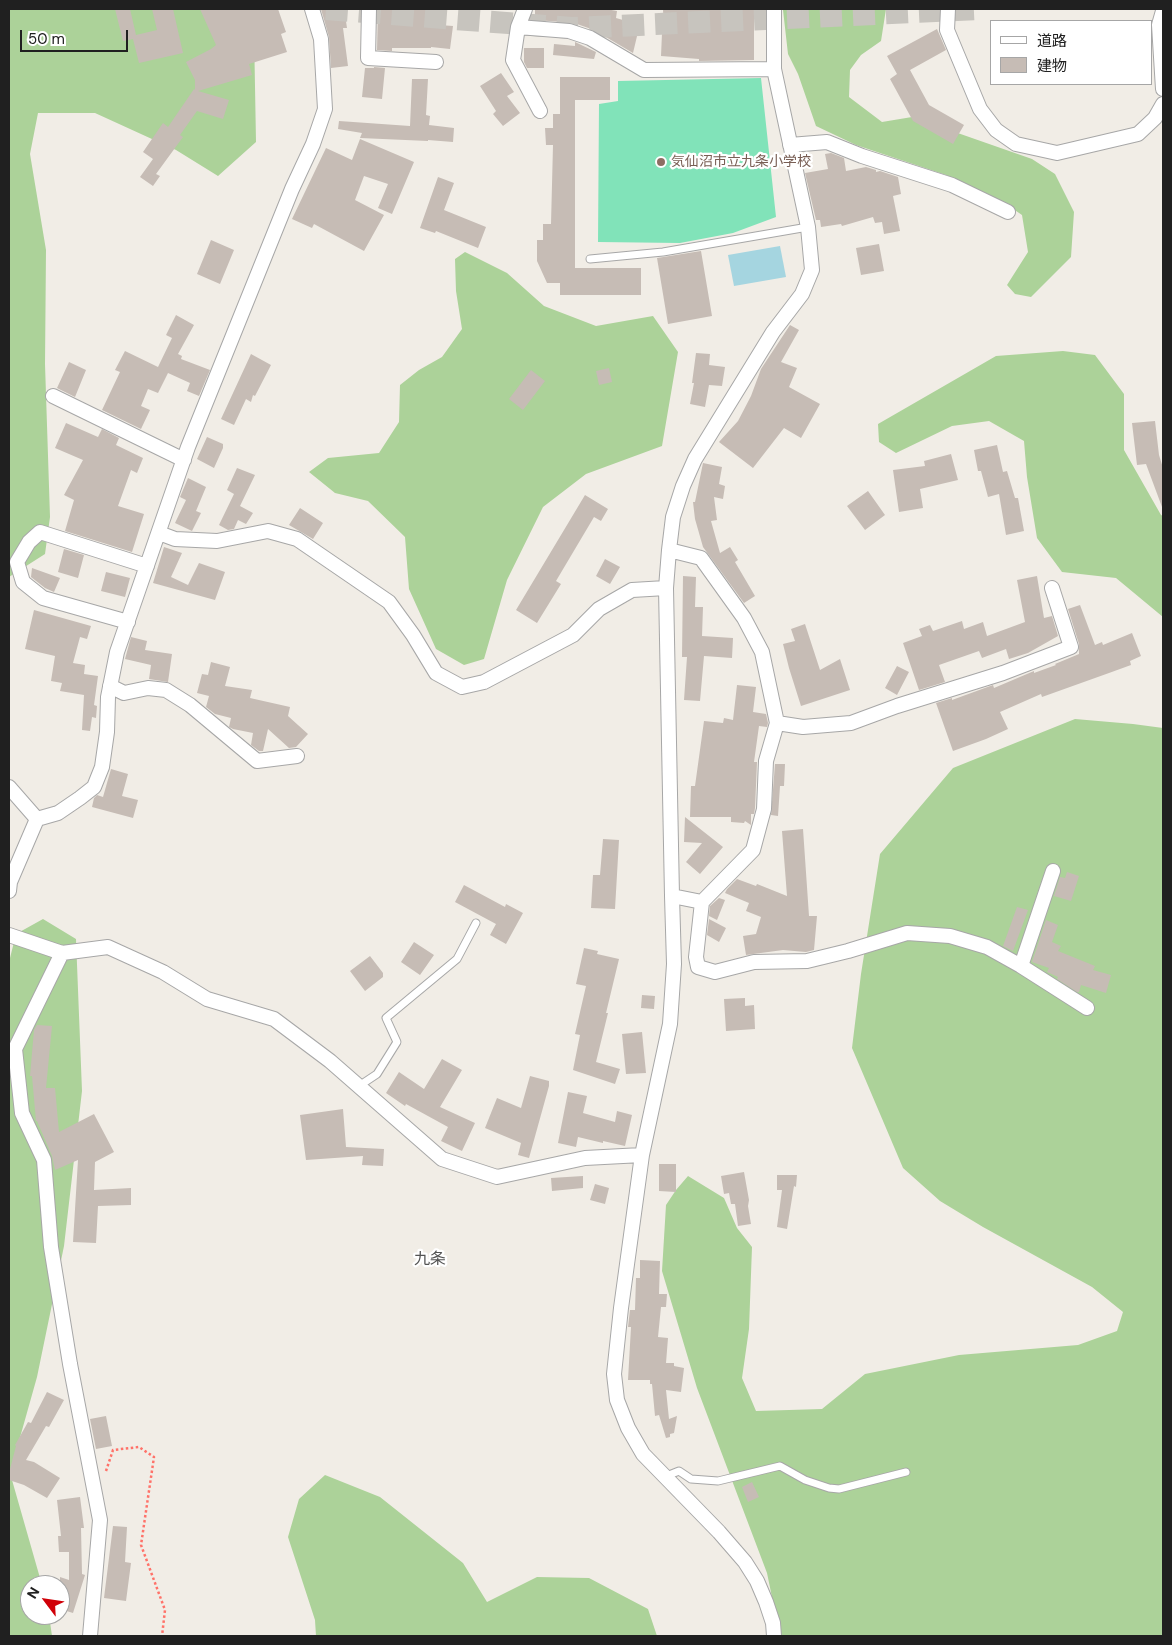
<!DOCTYPE html>
<meta charset="utf-8">
<style>
body{margin:0}
#map{position:relative;width:1172px;height:1645px;overflow:hidden;background:#f1ede6;font-family:"DM Sans","Noto Sans JP",sans-serif}
canvas{display:block}
.frame{position:absolute;inset:0;border:10px solid #202020;pointer-events:none}
.legend{position:absolute;left:990px;top:20px;width:162px;height:65px;box-sizing:border-box;background:#fff;border:1px solid #a6a6a6;margin:0;padding:6px 9px;list-style:none;font-size:15px;color:#202020}
.legend li{display:flex;align-items:center;gap:10px;height:25px}
.legend b{width:25px;border:1px solid #a6a6a6}
.north{position:absolute;left:20px;top:1575px;width:50px;height:50px;box-sizing:border-box;background:#fff;border:1px solid #a6a6a6;border-radius:50%;rotate:301deg;font-size:14px;font-weight:700;line-height:20px;text-align:center;color:#202020}
.north::after{content:'';display:block;margin:auto;width:18px;height:22px;background:#d00008;clip-path:polygon(50% 0,100% 100%,50% 72%,0 100%)}
.scale{position:absolute;left:20px;top:30px;width:108px;height:22px;box-sizing:border-box;border:2px solid #202020;border-top:0;padding-left:6px;font-size:15px;line-height:18px;white-space:nowrap;color:#202020;-webkit-text-stroke:4px #fff;paint-order:stroke}
</style>
<div id="map">
<canvas width="1172" height="1645"></canvas>
<div class="frame"></div>
<ul class="legend">
<li><b style="height:6px;background:#fff"></b>道路</li>
<li><b style="height:14px;background:#c6bcb5"></b>建物</li>
</ul>
<div class="north">N</div>
<div class="scale">50 m</div>
</div>
<script>
const g = document.querySelector('canvas').getContext('2d');
g.lineJoin = 'round';
function fillPath(path, color) {
  g.fillStyle = color;
  g.fill(path, 'evenodd');
}
function toPath(rows) {
  const path = new Path2D();
  for (const r of rows) {
    path.moveTo(r[0], r[1]);
    for (let i = 2; i < r.length; i += 2) path.lineTo(r[i], r[i + 1]);
  }
  return path;
}
function trace(path, color, width, dash) {
  g.strokeStyle = color;
  g.lineWidth = width;
  g.lineCap = dash ? 'butt' : 'round';
  g.setLineDash(dash || []);
  g.stroke(path);
}
function drawText(font, color, halo, rows, align = 'center') {
  g.font = font + ' "DM Sans","Noto Sans JP",sans-serif';
  g.lineWidth = 4.5;
  g.setLineDash([]);
  g.textBaseline = 'middle';
  g.strokeStyle = halo;
  g.fillStyle = color;
  for (const [text, x, y, turn = 0] of rows) {
    g.save();
    g.translate(x, y);
    g.rotate((+turn || 0) * Math.PI / 180);
    g.textAlign = isNaN(turn) ? turn : align;
    if (halo) g.strokeText(text, 0, 0);
    g.fillText(text, 0, 0);
    g.restore();
  }
}
const forest = toPath([
 [9,9,250,9,254,31,256,142,218,176,176,150,95,113,38,113,30,154,46,250,45,364,50,517,45,554,9,577],
 [786,9,886,9,881,41,861,55,850,70,849,97,882,122,912,117,1032,159,1055,174,1074,212,1071,257,1031,297,1015,294,1007,285,1028,252,1022,215,1003,202,946,175,856,145,816,126,798,74,788,54,783,10],
 [465,252,507,273,544,306,596,326,653,316,678,352,662,446,586,474,543,507,507,580,484,659,464,665,436,649,409,589,405,537,368,501,335,493,309,472,328,458,379,453,399,422,400,385,419,370,442,357,462,329,456,291,455,259],
 [1063,351,1095,355,1124,394,1124,450,1161,515,1163,516,1163,617,1116,578,1062,572,1037,538,1027,477,1024,441,989,421,952,426,896,453,879,442,878,424,996,356],
 [1075,719,1133,724,1163,728,1163,1636,780,1636,767,1573,697,1388,662,1271,666,1205,676,1190,688,1176,724,1198,737,1228,752,1247,749,1329,742,1378,756,1411,822,1409,865,1374,959,1355,1078,1345,1117,1331,1123,1312,1092,1287,983,1227,940,1201,903,1168,852,1048,861,974,880,854,953,768],
 [43,919,76,939,82,1091,64,1246,37,1377,10,1473,42,1585,30,1585,30,1615,49,1615,52,1636,9,1636,9,962,16,934],
 [325,1475,380,1497,463,1563,487,1602,537,1577,589,1578,648,1609,657,1636,316,1636,315,1620,288,1537,299,1499]
]);
const pitch = toPath([
 [761,78,776,217,733,233,680,243,598,242,599,104,618,101,618,81]
]);
const water = toPath([
 [780,246,786,277,734,286,728,255]
]);
const building = toPath([
 [115,9,130,9,136,35,157,30,152,9,173,9,183,53,139,63,133,39,123,41],
 [200,9,278,9,286,32,281,34,287,52,249,64,252,75,198,91,229,100,223,119,197,111,180,135,183,137,156,174,160,176,153,186,140,177,153,159,143,152,163,123,168,127,194,89,195,90,195,80,186,62,211,49,216,45],
 [321,9,338,9,338,16,345,15,347,28,343,28,348,66,331,68,329,37],
 [378,9,426,9,426,24,453,26,450,49,431,47,431,48,392,48,392,51,377,50],
 [535,9,606,9,617,11,616,18,630,22,629,30,638,32,633,53,594,30,577,24,577,23,535,20],
 [663,9,754,9,754,60,699,61,699,59,661,56,662,33,664,33],
 [937,29,946,50,910,70,929,105,964,125,953,144,913,121,890,79,897,74,887,56],
 [575,42,596,52,594,59,553,55,554,44,575,46],
 [524,48,544,48,544,68,527,68,524,62],
 [374,67,385,68,382,99,362,97,365,68,374,68],
 [501,73,514,92,507,96,520,113,503,126,493,114,496,111,480,86],
 [560,77,610,77,610,100,575,100,575,268,641,268,641,295,560,295,560,283,547,283,537,261,537,240,543,240,543,224,551,224,553,145,546,145,545,128,553,128,553,114,560,114],
 [412,79,428,79,426,115,430,116,429,125,454,128,453,142,428,140,428,141,360,138,362,133,338,129,339,121,410,126],
 [360,139,414,162,392,214,378,208,388,184,364,176,355,200,384,215,364,251,314,224,312,228,292,219,326,148,352,160],
 [831,153,844,158,846,171,866,167,876,170,876,172,880,171,898,177,901,194,893,196,900,231,884,234,882,222,875,223,873,217,842,226,841,224,821,227,820,220,816,220,805,173,828,169,825,154],
 [438,177,454,183,444,210,486,227,478,248,436,231,435,233,420,228],
 [211,240,234,250,220,284,197,274],
 [879,244,884,271,861,275,856,248],
 [701,251,712,316,668,324,657,258],
 [176,315,194,325,178,354,182,356,181,359,210,370,199,396,187,391,190,383,168,373,158,393,148,389,141,406,150,410,141,429,102,410,120,372,115,370,125,351,158,367,172,338,166,335],
 [790,325,799,330,781,362,797,368,789,387,820,404,801,438,784,428,753,468,719,442,738,421,751,396,761,369],
 [696,353,710,354,709,365,725,367,722,386,709,385,705,407,690,404,694,383,692,383],
 [251,354,271,365,255,396,253,395,251,402,246,399,234,425,221,419],
 [69,362,86,370,75,397,57,388],
 [609,368,612,382,599,385,596,371],
 [531,370,545,381,523,410,509,399],
 [1155,421,1159,455,1163,468,1163,507,1162,507,1146,464,1137,465,1132,423],
 [66,423,98,437,102,429,119,438,116,445,143,458,137,473,131,470,118,506,144,514,132,552,65,531,74,500,64,495,83,460,55,448],
 [207,437,223,444,223,448,214,468,197,459],
 [997,445,1003,472,1007,471,1015,498,1018,498,1024,531,1006,535,999,494,988,497,981,471,978,471,974,450],
 [951,454,958,480,920,489,923,508,899,512,893,470,925,466,924,461],
 [703,463,722,467,719,484,725,486,723,499,714,497,717,520,711,521,720,553,730,547,738,560,735,562,755,596,744,603,703,547,695,519,693,502,695,502],
 [237,468,255,475,240,506,253,513,246,524,238,520,234,529,228,530,219,525,234,494,227,490],
 [188,478,206,487,196,511,201,513,192,531,175,523,186,500,180,497],
 [868,491,885,515,865,530,847,506],
 [585,495,608,509,601,521,594,517,556,581,561,584,537,623,516,610],
 [300,508,323,523,313,539,289,525],
 [164,547,182,553,171,577,188,585,199,563,225,572,215,600,153,583],
 [64,549,84,555,78,578,58,572],
 [605,559,620,567,610,584,596,576],
 [32,568,60,578,54,592,45,588,31,577],
 [106,572,130,578,125,597,101,591],
 [683,576,696,577,695,607,703,607,702,636,733,638,732,658,704,656,700,701,684,700,687,657,682,657],
 [1037,576,1044,618,1052,616,1058,636,1028,653,1009,659,1006,649,982,658,979,651,939,665,945,682,919,690,903,643,922,636,919,629,930,625,933,631,962,621,964,629,983,622,987,636,1025,622,1017,580],
 [1080,605,1095,645,1102,642,1103,645,1132,633,1141,656,1130,661,1131,665,1109,673,1042,697,1041,694,1000,712,1008,729,986,739,953,751,936,703,952,698,952,700,993,685,994,688,1034,671,1034,673,1056,665,1055,664,1079,654,1079,644,1068,609],
 [34,610,91,626,87,639,80,637,73,663,85,665,84,674,98,676,94,705,97,706,96,718,92,717,90,731,82,730,84,695,60,691,62,683,51,681,55,656,25,649],
 [805,624,820,670,840,659,850,690,801,706,789,668,783,644,795,641,791,629],
 [131,637,147,641,145,650,172,654,168,682,149,679,151,665,125,659],
 [211,662,230,667,225,686,252,690,250,698,290,707,288,716,308,734,296,747,289,748,268,729,263,751,259,751,251,745,253,733,233,729,229,727,231,718,215,714,206,707,209,696,197,693,202,674,208,675],
 [897,666,909,672,897,695,885,688],
 [737,685,756,687,753,712,766,714,768,723,767,727,759,726,754,762,757,762,755,808,754,814,751,814,751,825,745,821,744,823,731,822,731,817,690,817,691,786,695,786,704,721,723,723,724,718,733,720],
 [775,764,785,764,784,786,780,786,778,816,771,815],
 [111,769,128,774,122,796,138,800,133,818,92,807,94,798,97,795,103,797],
 [685,817,723,847,700,874,686,862,702,843,684,842],
 [803,829,809,916,817,916,814,950,806,952,783,950,746,955,743,936,756,934,761,917,746,911,749,903,725,893,727,889,737,879,756,886,757,884,787,896,782,831],
 [603,839,619,840,615,909,591,908,593,875,600,875],
 [1067,872,1079,876,1071,901,1054,896,1060,877,1065,878],
 [464,885,505,907,506,904,523,913,506,944,490,935,496,924,455,902],
 [719,898,725,900,717,920,709,916,710,906],
 [1017,907,1028,910,1013,951,1003,946],
 [709,919,726,928,719,942,707,935],
 [1046,920,1058,925,1052,942,1061,946,1058,951,1095,966,1093,970,1111,975,1106,993,1081,985,1079,992,1077,992,1057,979,1058,977,1047,972,1049,968,1032,962],
 [414,942,434,955,420,975,401,962],
 [584,948,598,951,597,954,619,959,606,1013,608,1013,596,1062,620,1069,615,1084,573,1070,580,1035,575,1034,586,986,576,984],
 [370,956,383,973,383,977,365,991,350,971],
 [642,995,655,996,654,1009,641,1008],
 [745,998,745,1006,754,1005,755,1029,726,1031,724,999],
 [37,1025,52,1026,46,1088,55,1088,59,1132,94,1114,114,1152,95,1162,94,1190,131,1188,131,1205,98,1206,96,1243,73,1242,78,1160,55,1170,52,1156,37,1121,36,1121,32,1076,30,1076,34,1030],
 [642,1032,646,1073,626,1074,622,1034],
 [442,1059,462,1070,440,1107,475,1123,462,1151,441,1141,448,1127,406,1104,405,1106,386,1093,399,1072,424,1089],
 [530,1076,549,1081,549,1086,529,1158,518,1155,521,1143,485,1128,497,1098,521,1108],
 [568,1092,587,1096,583,1113,615,1122,617,1111,632,1115,625,1146,603,1141,603,1143,578,1137,576,1147,558,1143],
 [343,1109,346,1147,384,1149,383,1166,362,1165,363,1156,306,1160,300,1115],
 [659,1164,676,1164,676,1192,659,1191],
 [744,1172,749,1200,748,1206,751,1224,738,1226,735,1204,731,1204,729,1193,724,1194,721,1176],
 [777,1175,797,1175,796,1187,794,1186,787,1229,777,1227,782,1190,777,1190],
 [583,1176,583,1188,552,1191,551,1178],
 [595,1184,609,1188,605,1204,590,1200],
 [640,1260,660,1261,659,1294,667,1294,666,1307,661,1307,658,1337,668,1338,666,1363,674,1363,674,1366,684,1368,681,1392,666,1390,669,1419,677,1416,674,1433,670,1434,670,1437,666,1438,659,1415,655,1416,652,1384,650,1384,650,1380,628,1380,631,1327,628,1327,630,1310,635,1310,636,1278,640,1278],
 [47,1392,64,1400,49,1427,46,1426,26,1460,34,1462,60,1478,47,1498,24,1485,9,1480,9,1473,16,1446,15,1445,28,1422,31,1423],
 [106,1416,112,1446,96,1449,90,1419],
 [752,1482,759,1497,748,1502,742,1487],
 [80,1497,84,1528,81,1528,82,1574,85,1575,73,1613,60,1609,60,1577,69,1580,69,1552,59,1552,58,1536,61,1536,57,1500],
 [113,1526,127,1527,125,1562,131,1563,126,1601,104,1598]
]);
const trunkTunnel = toPath([
 [326,9,572,28,980,9]
]);
const path = toPath([
 [106,1471,113,1450,139,1447,154,1457,141,1545,165,1610,162,1636]
]);
const service = toPath([
 [590,259,663,252,808,227],
 [359,1086,377,1074,397,1042,386,1018,457,959,476,923],
 [664,1477,679,1471,691,1479,718,1481,780,1466,805,1480,829,1488,839,1489,906,1472]
]);
const minor = toPath([
 [369,9,368,58,436,62],
 [774,9,774,69,808,227,812,270,802,294,773,332,695,459,683,486,673,517,669,550,666,588,672,896,674,964,670,1024,642,1155,621,1308,614,1374,617,1400,628,1428,643,1454,719,1532,745,1562,757,1581,766,1602,773,1623,774,1636],
 [948,9,947,30,980,109,996,130,1016,144,1057,153,1138,134,1155,118,1163,104],
 [1163,11,1159,25,1163,89],
 [518,27,525,9],
 [540,111,513,60,518,27,569,31,590,38,644,70,774,69],
 [790,145,827,142,862,156,952,185,1008,212],
 [53,396,184,460],
 [159,533,175,539,217,541,268,531,297,539,389,602,413,635,436,673,462,687,484,682,573,635,599,609,632,590,666,588],
 [669,550,701,558,744,618,762,652,777,723,766,761,764,809,753,850,702,902,672,896],
 [128,622,43,598,23,582,17,562,29,542,40,532,147,566],
 [110,686,124,693,148,688,166,690,190,705,257,761,297,756],
 [777,723,803,727,851,723,897,706,1003,673,1071,647,1052,588],
 [9,787,37,819],
 [1053,871,1021,966,1087,1008],
 [9,891,10,882,37,819,58,813,80,798,94,787,102,767,107,732,108,697,117,652,188,447,292,189,313,144,325,109,321,39,312,9],
 [702,902,696,957,698,967,715,972,754,962,807,961,848,951,907,933,950,936,987,947,1021,966],
 [9,935,62,953,108,947,163,972,207,999,274,1019,330,1061,442,1159,497,1177,585,1158,642,1155],
 [62,953,15,1049,22,1113,44,1160,51,1247,70,1364,100,1520,90,1636]
]);
const markers = [
 [661,162,5,"#8d6e63"]
];
const educationNames = [
 ["気仙沼市立九条小学校",671,162]
];
const quarterNames = [
 ["九条",430,1260]
];
fillPath(forest, '#acd299');
fillPath(pitch, '#81e3b9');
fillPath(water, '#a5d5e0');
fillPath(building, '#c6bcb5');
trace(trunkTunnel, '#c7c4be', 22, [22, 11]);
trace(service, '#a7a7a7', 9);
trace(minor, '#a7a7a7', 16);
trace(path, '#ff7269', 2.5, [2.5, 2.5]);
trace(service, '#fff', 7);
trace(minor, '#fff', 14);
for (const [x, y, r, color] of markers) {
  const dot = new Path2D();
  dot.arc(x, y, r, 0, 2 * Math.PI);
  g.fillStyle = color;
  g.fill(dot);
  trace(dot, '#fff', 2);
}
drawText('14px', '#785e54', '#fff', educationNames, 'left');
drawText('16px', '#535353', '#fff', quarterNames);
</script>
